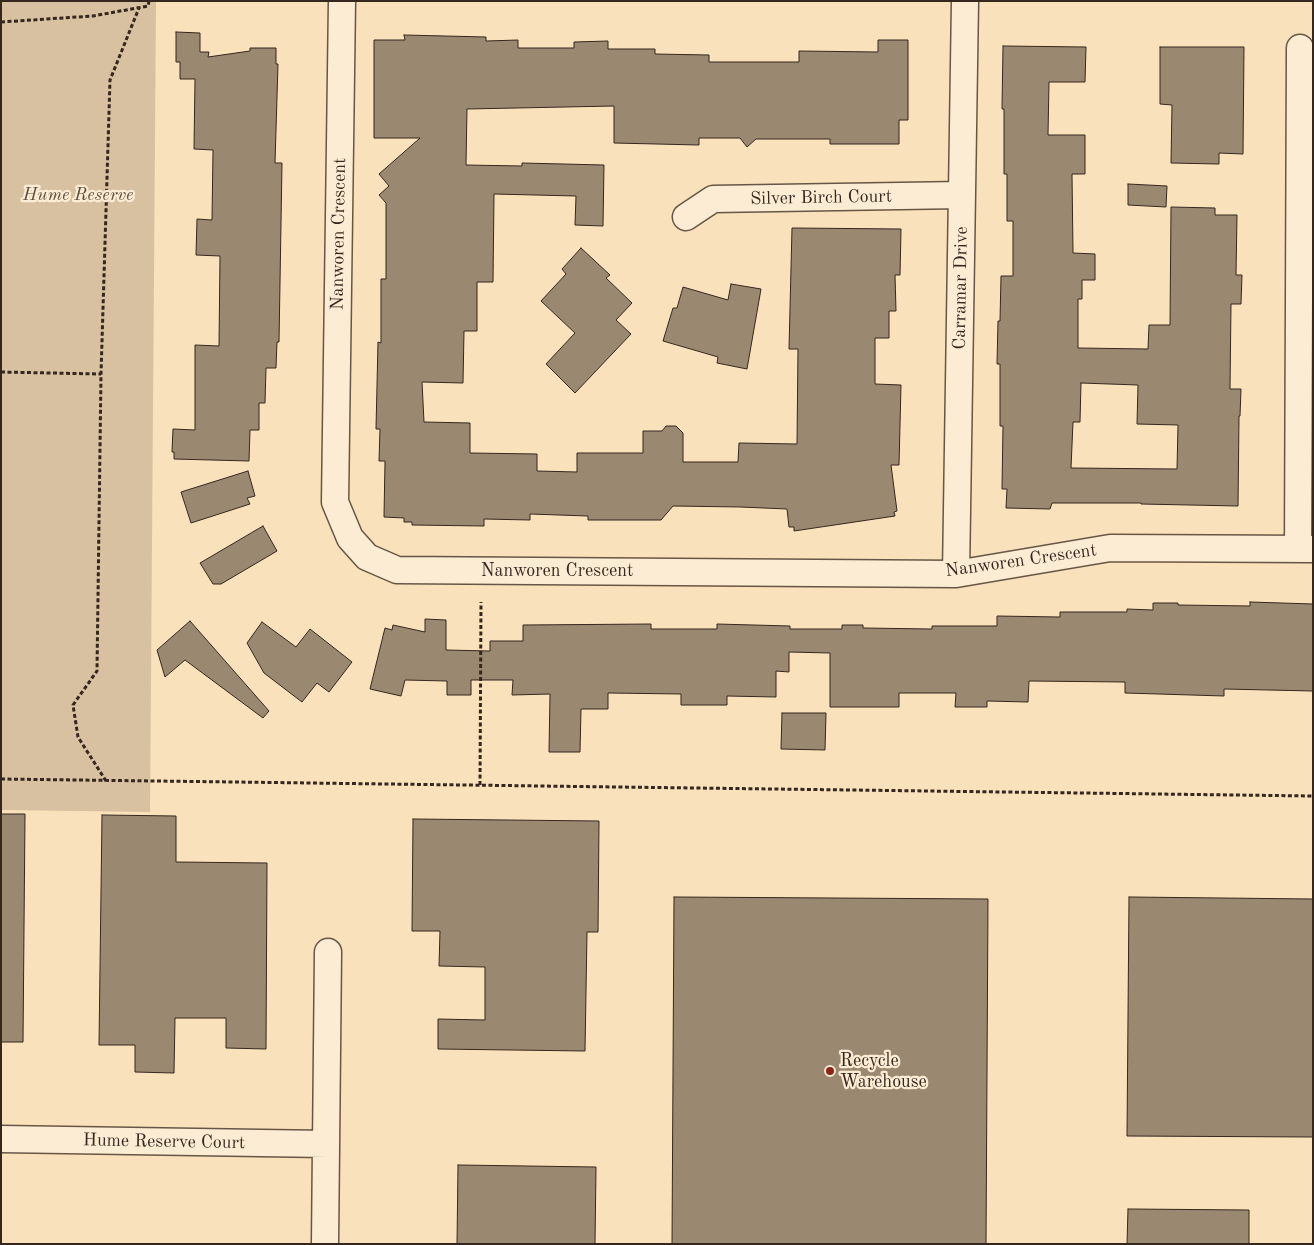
<!DOCTYPE html>
<style>
body{margin:0}
#map{position:relative;width:1314px;height:1245px;overflow:hidden;background:#f9e1bb;font-family:"Old Standard TT",serif}
canvas{display:block}
.frame{position:absolute;inset:0;border:2px solid #35271e;pointer-events:none}
</style>
<div id="map">
<canvas width="1314" height="1245"></canvas>
<div class="frame"></div>
</div>
<script>
const g = document.querySelector('canvas').getContext('2d');
g.lineJoin = 'round';
function fillPath(path, color) {
  g.fillStyle = color;
  g.fill(path, 'evenodd');
}
function toPath(rows) {
  const path = new Path2D();
  for (const r of rows) {
    path.moveTo(r[0], r[1]);
    for (let i = 2; i < r.length; i += 2) path.lineTo(r[i], r[i + 1]);
  }
  return path;
}
function trace(path, color, width, dash) {
  g.strokeStyle = color;
  g.lineWidth = width;
  g.lineCap = dash ? 'butt' : 'round';
  g.setLineDash(dash || []);
  g.stroke(path);
}
function drawText(font, color, halo, rows, align = 'center') {
  g.font = font + ' "Old Standard TT",serif';
  g.lineWidth = 4.5;
  g.setLineDash([]);
  g.textBaseline = 'middle';
  g.strokeStyle = halo;
  g.fillStyle = color;
  for (const [text, x, y, turn = 0] of rows) {
    g.save();
    g.translate(x, y);
    g.rotate((+turn || 0) * Math.PI / 180);
    g.textAlign = isNaN(turn) ? turn : align;
    if (halo) g.strokeText(text, 0, 0);
    g.fillText(text, 0, 0);
    g.restore();
  }
}
const green = toPath([
 [1,1,156,1,150,812,1,810]
]);
const building = toPath([
 [176,32,200,33,200,52,209,52,208,57,250,51,250,48,276,48,276,64,278,64,275,163,282,163,279,342,277,342,276,368,266,368,265,403,259,403,259,430,250,430,249,461,174,459,174,452,172,452,173,429,195,430,195,345,219,346,220,256,196,255,197,219,212,220,213,150,194,149,195,79,180,79,180,62,176,62,176,32],
 [404,35,486,37,486,41,518,40,518,48,574,48,574,42,608,41,608,49,655,49,655,54,709,55,709,62,799,62,799,51,878,52,878,40,908,40,908,120,899,120,899,144,830,144,830,139,756,139,747,147,740,138,699,138,699,145,614,143,614,106,467,109,466,165,522,166,522,163,604,165,603,226,575,225,576,196,494,194,493,282,477,282,477,331,464,331,463,383,422,382,424,422,470,423,470,453,537,454,537,471,577,472,577,453,643,453,643,431,662,431,666,426,676,426,683,433,683,462,738,462,739,443,797,444,798,349,789,349,792,228,901,229,900,275,895,275,896,311,889,311,889,338,875,338,875,384,901,385,899,465,891,465,897,511,894,512,895,516,794,531,794,527,789,527,787,509,741,507,673,506,661,520,588,520,588,516,530,514,530,520,484,519,484,526,412,525,412,522,404,522,404,518,384,517,385,461,379,461,380,429,376,429,378,342,381,343,381,279,386,279,386,203,379,195,389,186,379,174,420,138,374,138,374,40,405,40,404,35],
 [1003,46,1086,47,1085,82,1049,82,1048,135,1085,135,1085,174,1072,174,1073,253,1095,254,1095,280,1082,280,1082,299,1078,299,1078,348,1148,349,1149,325,1170,325,1171,207,1215,208,1215,215,1237,215,1236,275,1242,275,1241,304,1231,304,1230,389,1241,389,1240,416,1239,416,1238,506,1141,504,1141,503,1052,503,1050,509,1006,508,1007,489,1002,489,1003,426,1000,426,1000,364,997,364,998,321,1000,321,1001,276,1013,276,1013,221,1007,221,1007,174,1004,174,1004,109,1002,109,1003,46],
 [1081,383,1138,385,1137,424,1178,425,1177,469,1071,468,1073,422,1080,422,1081,383],
 [1160,47,1244,47,1243,154,1219,153,1219,164,1171,163,1172,105,1160,104,1160,47],
 [1128,184,1167,186,1166,207,1128,205,1128,184],
 [581,248,610,275,606,278,632,303,616,320,631,334,575,393,546,364,575,333,541,301,566,274,562,269,581,248],
 [731,284,761,289,747,369,717,363,718,357,663,341,673,308,677,308,683,287,728,300,731,284],
 [248,471,255,496,247,498,250,504,191,523,181,492,248,471],
 [263,526,277,551,221,584,213,584,200,563,263,526],
 [1250,602,1313,604,1313,691,1224,689,1224,696,1125,693,1125,682,1029,681,1028,702,987,701,987,707,955,707,956,693,899,693,899,707,830,707,830,653,789,652,789,672,776,671,776,697,727,696,727,705,681,705,681,694,608,693,608,709,581,709,580,752,549,752,550,694,512,695,513,680,471,680,471,695,447,695,447,681,405,680,401,696,370,689,385,628,392,630,393,625,425,632,425,619,446,620,446,650,490,651,490,641,523,641,523,625,651,624,651,629,717,629,717,624,790,626,790,629,842,629,842,625,863,625,863,628,932,629,932,626,997,626,997,616,1060,617,1060,612,1127,612,1127,609,1153,610,1153,603,1178,603,1178,605,1250,606,1250,602],
 [190,621,269,711,263,718,185,660,165,677,157,650,190,621],
 [262,622,296,647,310,629,352,662,329,692,317,683,302,702,264,673,247,643,262,622],
 [782,713,826,713,825,750,781,749,782,713],
 [1,814,25,814,23,1042,1,1042,1,814],
 [102,815,176,816,176,862,267,863,266,1049,226,1048,226,1018,175,1018,174,1073,135,1072,135,1045,99,1045,102,815],
 [413,819,599,821,598,932,587,932,585,1051,438,1049,438,1019,485,1020,485,967,439,966,440,931,412,931,413,819],
 [674,897,988,899,986,1244,672,1244,674,897],
 [1129,897,1313,899,1313,1137,1127,1136,1129,897],
 [458,1165,596,1167,595,1244,457,1244,458,1165],
 [1128,1209,1249,1210,1249,1244,1127,1244,1128,1209]
]);
const path = toPath([
 [1,22,93,16,148,6,149,1],
 [1,372,101,374],
 [1,779,1313,796],
 [106,781,78,737,73,705,97,671,101,374,110,80,139,8],
 [480,785,481,602]
]);
const minor = toPath([
 [342,1,335,502,350,538,367,557,397,570,956,574,1110,548,1313,549],
 [686,217,713,199,962,195],
 [1298,549,1300,48],
 [956,574,965,1],
 [1,1139,326,1144],
 [325,1244,328,952]
]);
const markers = [
 [830,1071,5,"#8f2418"]
];
const parkNames = [
 ["Hume Reserve",78,195]
];
const streetNames = [
 ["Silver Birch Court",821,198,-1],
 ["Nanworen Crescent",339,234,-89],
 ["Carramar Drive",961,288,-89],
 ["Nanworen Crescent",1021,561,-8],
 ["Nanworen Crescent",557,571],
 ["Hume Reserve Court",164,1142,1]
];
const poiNames = [
 ["Recycle",840,1061],
 ["Warehouse",840,1082]
];
fillPath(green, '#d8c1a0');
fillPath(building, '#9b8870');
trace(building, '#35271e', 1);
trace(minor, '#665645', 29);
trace(path, '#35271e', 3, [4, 2.5]);
trace(minor, '#fbecd3', 26);
for (const [x, y, r, color] of markers) {
  const dot = new Path2D();
  dot.arc(x, y, r, 0, 2 * Math.PI);
  g.fillStyle = color;
  g.fill(dot);
  trace(dot, '#fbecd3', 2);
}
drawText('italic 18px', '#5e4e3e', '#fbecd3', parkNames);
drawText('18px', '#35271e', '#fbecd3', streetNames);
drawText('18px', '#35271e', '#fbecd3', poiNames, 'left');
</script>
